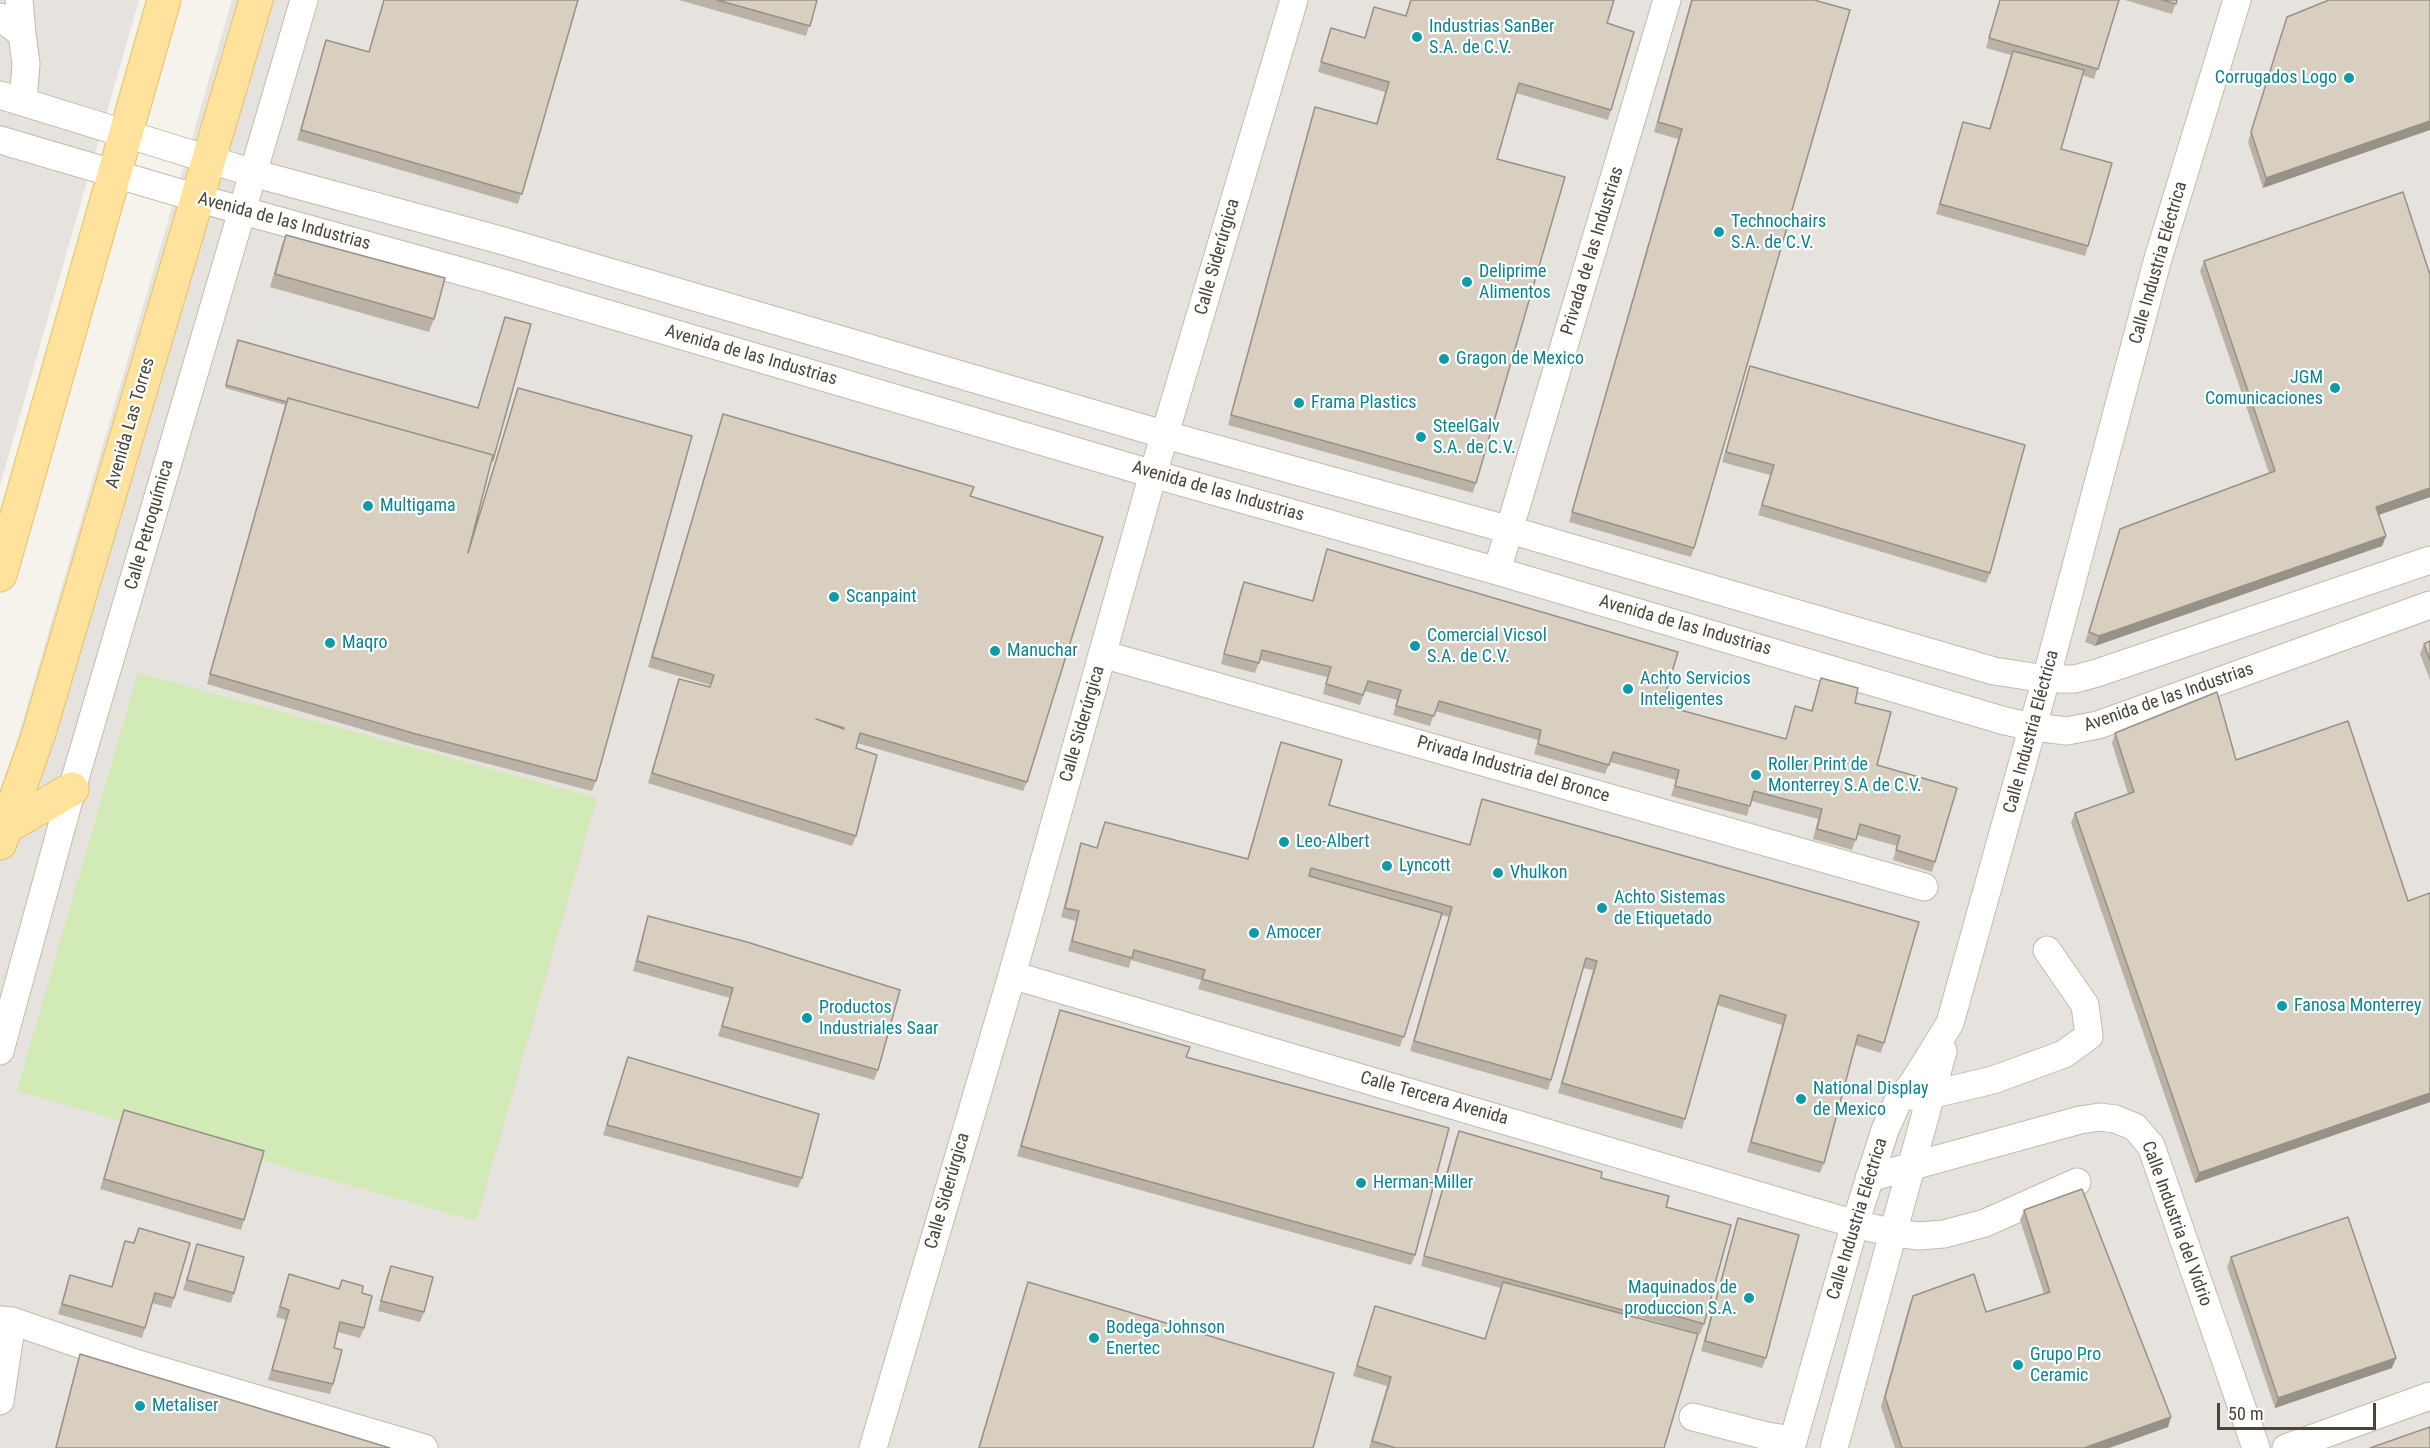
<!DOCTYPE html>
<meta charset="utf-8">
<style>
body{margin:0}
#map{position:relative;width:2430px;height:1448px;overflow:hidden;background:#f6f3ec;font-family:"Roboto Condensed",sans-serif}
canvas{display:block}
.scale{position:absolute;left:2217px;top:1403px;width:159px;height:27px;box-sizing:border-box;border:3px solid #4b4439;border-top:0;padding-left:8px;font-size:18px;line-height:21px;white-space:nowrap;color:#4b4439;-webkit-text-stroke:4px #fff;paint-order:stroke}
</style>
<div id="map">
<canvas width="2430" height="1448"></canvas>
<div class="scale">50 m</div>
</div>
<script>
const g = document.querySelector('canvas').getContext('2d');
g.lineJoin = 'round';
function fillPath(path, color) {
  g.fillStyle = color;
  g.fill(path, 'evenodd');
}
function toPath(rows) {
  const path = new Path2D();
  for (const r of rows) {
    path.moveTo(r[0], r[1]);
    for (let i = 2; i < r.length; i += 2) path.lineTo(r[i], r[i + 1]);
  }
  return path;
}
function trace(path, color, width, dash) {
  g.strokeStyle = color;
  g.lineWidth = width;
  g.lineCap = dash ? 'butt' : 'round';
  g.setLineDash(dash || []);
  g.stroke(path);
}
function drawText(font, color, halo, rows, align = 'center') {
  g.font = font + ' "Roboto Condensed",sans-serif';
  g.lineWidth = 4.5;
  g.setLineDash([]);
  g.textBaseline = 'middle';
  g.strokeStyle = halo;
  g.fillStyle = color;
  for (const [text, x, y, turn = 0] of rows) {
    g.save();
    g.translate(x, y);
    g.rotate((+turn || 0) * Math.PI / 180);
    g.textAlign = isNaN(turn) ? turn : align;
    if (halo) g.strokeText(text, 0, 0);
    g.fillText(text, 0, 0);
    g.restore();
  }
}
const industrial = toPath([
 [0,0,139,0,0,485],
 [232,0,2430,0,2430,1448,0,1448,0,789,14,751]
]);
const green = toPath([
 [138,673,597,798,476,1221,17,1091]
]);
const parking = toPath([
 [265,294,434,342,447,297,502,313,481,390,462,385,457,401,252,341]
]);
const minor = toPath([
 [19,0,22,34],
 [0,17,22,34,26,64,23,102],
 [0,95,253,173,500,240,1166,435,1510,530,1994,671,2046,679,2075,679,2097,673,2430,560],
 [0,140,197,198,489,279,1153,474,1497,571,2005,721,2033,727,2067,731,2098,725,2430,605],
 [1497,571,1667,0],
 [1102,654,1924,887],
 [1012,975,1855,1224,1894,1233,1919,1236,1944,1234,1985,1223,2077,1182],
 [0,1051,72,789,304,0],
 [1917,1098,1993,1080,2064,1054,2089,1036,2085,1005,2047,950],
 [1869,1178,2080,1120,2100,1117,2115,1119,2135,1127,2151,1146,2256,1448],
 [0,1320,12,1321,138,1364,424,1448],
 [0,1401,12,1321],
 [1693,1417,1767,1436,1793,1440],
 [873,1448,1012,975,1153,474,1294,0],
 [1791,1448,1855,1224,1885,1130,1898,1101,1913,1083,1950,1023,2046,679,2157,262,2237,0],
 [1834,1448,1943,1051],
 [2286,1448,2430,1396]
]);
const major = toPath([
 [0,575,164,0],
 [5,828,72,789],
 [0,843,38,736,256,0]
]);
const wall = toPath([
 [384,0,578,0,518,204,297,140,326,40,369,52],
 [679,0,817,0,806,36],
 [1410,0,1614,0,1607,23,1611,110,1608,120,1516,93,1497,159,1476,483,1473,493,1228,425,1312,117,1315,107,1376,124,1385,92,1318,72,1331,28,1365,38,1374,7,1406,16],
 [1691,0,1814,0,1694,548,1691,557,1569,522,1678,139,1654,132],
 [2000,0,2119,0,2094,79,2082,75,2061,149,2088,246,2085,256,1936,214,1963,122,1989,129,2011,55,1986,48],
 [2125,0,2177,0,2172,14],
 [2430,0,2263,188,2248,142,2287,17],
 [286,235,434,319,429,332,270,287,281,248],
 [2204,261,2430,497,2379,515,2386,536,2382,546,2095,646,2085,642,2120,529,2269,473,2200,271],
 [238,340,493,460,492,463,491,463,472,537,518,388,596,781,592,791,412,744,207,684,285,405,225,388],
 [1750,366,1990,573,1986,583,1758,515,1770,475,1722,462],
 [723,414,970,496,1027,782,1023,791,857,743,856,748,856,836,852,846,648,783,679,679,710,687,710,685,648,667],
 [1327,549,1662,705,1786,739,1795,706,1811,711,1821,678,1855,703,1877,765,1935,862,1932,872,1893,860,1897,846,1857,835,1852,850,1813,839,1818,819,1751,801,1747,816,1671,796,1676,780,1610,762,1605,774,1534,754,1538,740,1435,711,1430,726,1393,715,1397,700,1365,691,1360,705,1323,694,1327,677,1260,660,1255,673,1221,664,1240,592,1244,582,1312,601],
 [2430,641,2430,680,2420,654,2424,644],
 [2115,733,2236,760,2408,901,2430,893,2430,1102,2195,1183,2071,823,2075,813,2128,794,2112,743],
 [1281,742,1329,805,1469,845,1482,799,1884,1043,1881,1053,1855,1045,1824,1163,1820,1173,1747,1152,1782,1025,1717,1005,1682,1129,1558,1093,1593,970,1583,968,1548,1090,1410,1051,1449,917,1441,915,1400,1047,1198,989,1201,980,1131,960,1129,968,1068,951,1076,921,1061,917,1078,853,1081,843,1097,848,1105,822,1247,859],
 [648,916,878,1070,874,1080,718,1036,730,998,633,971,645,926],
 [1060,1010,1186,1057,1415,1255,1411,1265,1017,1156],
 [628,1057,802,1178,798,1188,603,1135],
 [124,1110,244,1220,241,1230,100,1189],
 [1459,1131,1601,1178,1666,1207,1704,1324,1700,1334,1636,1316,1636,1317,1664,1448,1369,1448,1387,1386,1353,1376,1375,1306,1485,1339,1501,1288,1421,1266,1455,1141],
 [2024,1210,2168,1427,2109,1448,1895,1448,1881,1407,1909,1306,1913,1296,1986,1312,2044,1294,2020,1220],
 [1738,1218,1766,1358,1762,1368,1701,1351,1735,1228],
 [139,1228,174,1298,171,1308,152,1303,142,1338,58,1314,70,1275,111,1287,125,1241,133,1243],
 [197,1244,234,1293,231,1303,183,1290],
 [2231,1257,2392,1368,2275,1408,2227,1267],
 [391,1266,424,1312,420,1322,378,1311,387,1276],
 [289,1274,339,1289,342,1280,362,1293,364,1328,360,1338,338,1332,334,1348,333,1384,330,1394,268,1380,286,1320,276,1317],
 [1028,1282,1313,1448,978,1448],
 [80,1354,390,1448,55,1448,77,1364]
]);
const shadedWall = toPath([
 [2430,121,2430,130,2263,188,2266,178],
 [2430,488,2430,497,2372,517,2376,507],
 [2386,536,2382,546,2095,646,2099,636],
 [2430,1093,2430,1102,2195,1183,2199,1173],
 [2396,1358,2392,1368,2275,1408,2278,1398],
 [2171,1417,2168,1427,2109,1448,2084,1448]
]);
const building = toPath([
 [384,0,578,0,522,194,301,130,326,40,369,52,384,0],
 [717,0,817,0,810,26,717,0],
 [1411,0,1614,0,1607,23,1634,32,1611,110,1519,83,1497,159,1565,177,1476,483,1231,415,1315,107,1377,124,1389,82,1321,62,1331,28,1365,38,1374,7,1406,16,1411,0],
 [1692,0,1814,0,1850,10,1694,548,1572,512,1682,129,1658,122,1692,0],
 [2000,0,2119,0,2098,69,1989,38,2000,0],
 [2162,0,2177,0,2176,4,2162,0],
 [2329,0,2430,0,2430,121,2266,178,2251,132,2287,17,2329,0],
 [2013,51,2084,70,2061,149,2112,163,2088,246,1940,204,1963,122,1990,129,2013,51],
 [2403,192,2430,275,2430,488,2376,507,2386,536,2099,636,2089,632,2120,529,2275,471,2204,261,2403,192],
 [286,235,445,278,434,319,275,274,286,235],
 [505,317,531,324,493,460,492,459,493,455,288,398,287,402,226,385,238,340,478,408,505,317],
 [1750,366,2025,445,1990,573,1762,505,1774,465,1726,452,1750,366],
 [518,388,692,436,596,781,416,734,210,674,288,398,493,455,468,553,518,388],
 [723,414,974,487,970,496,1103,537,1027,782,860,733,856,748,877,755,856,836,652,773,679,679,710,687,714,675,652,657,723,414],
 [816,719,844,728,844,729,816,719],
 [1327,549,1678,652,1662,705,1786,739,1795,706,1812,711,1821,678,1858,688,1855,703,1891,712,1877,765,1957,788,1935,862,1896,850,1900,836,1860,824,1856,840,1817,829,1822,809,1754,791,1750,806,1675,786,1679,770,1613,752,1609,765,1538,744,1541,730,1439,701,1434,716,1396,706,1401,690,1368,681,1363,695,1326,684,1331,667,1262,650,1259,663,1224,654,1244,582,1313,601,1327,549],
 [2430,641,2430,661,2424,644,2430,641],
 [2217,692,2236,760,2348,721,2408,901,2430,893,2430,1093,2199,1173,2075,813,2134,792,2115,733,2217,692],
 [1281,742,1342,760,1329,805,1470,845,1482,799,1919,922,1884,1043,1858,1035,1824,1163,1751,1142,1786,1015,1720,995,1685,1119,1562,1083,1597,961,1586,958,1551,1080,1414,1041,1452,907,1311,868,1309,876,1442,913,1404,1037,1202,979,1205,970,1134,950,1132,958,1072,941,1079,911,1065,908,1081,843,1097,848,1105,822,1248,859,1281,742],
 [648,916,747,942,900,990,878,1070,722,1026,733,988,637,961,648,916],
 [1060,1010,1190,1047,1186,1057,1449,1128,1415,1255,1021,1146,1060,1010],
 [628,1057,819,1114,802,1178,607,1125,628,1057],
 [124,1110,264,1151,244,1220,104,1179,124,1110],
 [1459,1131,1602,1172,1601,1178,1669,1196,1666,1207,1731,1225,1704,1324,1639,1305,1637,1314,1424,1256,1459,1131],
 [2082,1189,2171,1417,2084,1448,1902,1448,1885,1397,1913,1296,1974,1274,1986,1312,2050,1292,2024,1210,2082,1189],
 [2348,1217,2396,1358,2278,1398,2231,1257,2348,1217],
 [1738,1218,1799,1235,1766,1358,1705,1341,1738,1218],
 [139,1228,190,1243,174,1298,155,1293,145,1328,62,1304,70,1275,112,1287,125,1241,134,1243,139,1228],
 [197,1244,244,1257,234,1293,187,1280,197,1244],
 [391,1266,433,1277,424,1312,381,1301,391,1266],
 [289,1274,339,1289,342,1280,363,1286,362,1293,372,1296,364,1328,340,1322,334,1348,342,1350,333,1384,272,1370,289,1310,280,1307,289,1274],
 [1028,1282,1334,1373,1313,1448,979,1448,1028,1282],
 [1503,1282,1698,1334,1664,1448,1396,1448,1372,1441,1391,1377,1357,1366,1375,1306,1485,1339,1503,1282],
 [80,1354,390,1448,56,1448,80,1354],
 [2430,1427,2430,1448,2370,1448,2430,1427]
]);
const markers = [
 [1417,37,6,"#0f9aa8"],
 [2349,78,6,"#0f9aa8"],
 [1719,232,6,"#0f9aa8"],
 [1467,282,6,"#0f9aa8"],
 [1444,359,6,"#0f9aa8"],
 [2335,388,6,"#0f9aa8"],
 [1299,403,6,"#0f9aa8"],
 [1421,437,6,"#0f9aa8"],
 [368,506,6,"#0f9aa8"],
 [834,597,6,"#0f9aa8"],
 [330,643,6,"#0f9aa8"],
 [1415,646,6,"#0f9aa8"],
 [995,651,6,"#0f9aa8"],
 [1628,689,6,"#0f9aa8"],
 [1756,775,6,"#0f9aa8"],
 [1284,842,6,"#0f9aa8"],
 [1387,866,6,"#0f9aa8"],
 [1498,873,6,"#0f9aa8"],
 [1602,908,6,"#0f9aa8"],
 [1254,933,6,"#0f9aa8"],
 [2282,1006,6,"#0f9aa8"],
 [807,1018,6,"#0f9aa8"],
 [1801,1099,6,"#0f9aa8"],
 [1361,1183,6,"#0f9aa8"],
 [1749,1298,6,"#0f9aa8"],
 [1094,1338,6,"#0f9aa8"],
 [2018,1365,6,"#0f9aa8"],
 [140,1406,6,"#0f9aa8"]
];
const cultureNames = [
 ["Industrias SanBer",1429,27],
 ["S.A. de C.V.",1429,48],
 ["Corrugados Logo",2337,78,"right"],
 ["Technochairs",1731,222],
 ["S.A. de C.V.",1731,243],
 ["Deliprime",1479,272],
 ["Alimentos",1479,293],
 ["Gragon de Mexico",1456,359],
 ["JGM",2323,378,"right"],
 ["Comunicaciones",2323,399,"right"],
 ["Frama Plastics",1311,403],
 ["SteelGalv",1433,427],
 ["S.A. de C.V.",1433,448],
 ["Multigama",380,506],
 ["Scanpaint",846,597],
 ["Comercial Vicsol",1427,636],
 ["S.A. de C.V.",1427,657],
 ["Maqro",342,643],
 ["Manuchar",1007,651],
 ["Achto Servicios",1640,679],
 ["Inteligentes",1640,700],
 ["Roller Print de",1768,765],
 ["Monterrey S.A de C.V.",1768,786],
 ["Leo-Albert",1296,842],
 ["Lyncott",1399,866],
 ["Vhulkon",1510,873],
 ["Achto Sistemas",1614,898],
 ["de Etiquetado",1614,919],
 ["Amocer",1266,933],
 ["Fanosa Monterrey",2294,1006],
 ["Productos",819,1008],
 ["Industriales Saar",819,1029],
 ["National Display",1813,1089],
 ["de Mexico",1813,1110],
 ["Herman-Miller",1373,1183],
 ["Maquinados de",1737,1288,"right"],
 ["produccion S.A.",1737,1309,"right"],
 ["Bodega Johnson",1106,1328],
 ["Enertec",1106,1349],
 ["Grupo Pro",2030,1355],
 ["Ceramic",2030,1376],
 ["Metaliser",152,1406]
];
const streetNames = [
 ["Avenida de las Industrias",284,222,15],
 ["Privada de las Industrias",1593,251,-73],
 ["Calle Siderúrgica",1218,257,-74],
 ["Calle Industria Eléctrica",2159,263,-74],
 ["Avenida de las Industrias",751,356,16],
 ["Avenida Las Torres",131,423,-74],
 ["Avenida de las Industrias",1218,492,16],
 ["Calle Petroquímica",150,525,-74],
 ["Avenida de las Industrias",1685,626,16],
 ["Avenida de las Industrias",2169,698,-19],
 ["Calle Siderúrgica",1083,724,-74],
 ["Calle Industria Eléctrica",2032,732,-75],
 ["Privada Industria del Bronce",1513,770,16],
 ["Calle Tercera Avenida",1434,1099,16],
 ["Calle Siderúrgica",948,1191,-74],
 ["Calle Industria Eléctrica",1858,1219,-73],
 ["Calle Industria del Vidrio",2176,1224,70]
];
fillPath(industrial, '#e6e2dd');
fillPath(green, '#d2eab5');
fillPath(parking, '#e5e3e0');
trace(minor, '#c2bbae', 29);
trace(major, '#e6c16a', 35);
trace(minor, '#fff', 27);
trace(major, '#ffe39c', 33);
fillPath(wall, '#bab2a6');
fillPath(shadedWall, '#979187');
fillPath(building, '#d8cfc1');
trace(building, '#979187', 1.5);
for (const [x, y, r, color] of markers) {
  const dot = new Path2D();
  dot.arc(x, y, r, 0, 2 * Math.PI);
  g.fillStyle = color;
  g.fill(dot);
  trace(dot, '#fff', 2);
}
drawText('18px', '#0d838f', '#fff', cultureNames, 'left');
drawText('18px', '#4b4439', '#fff', streetNames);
</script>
